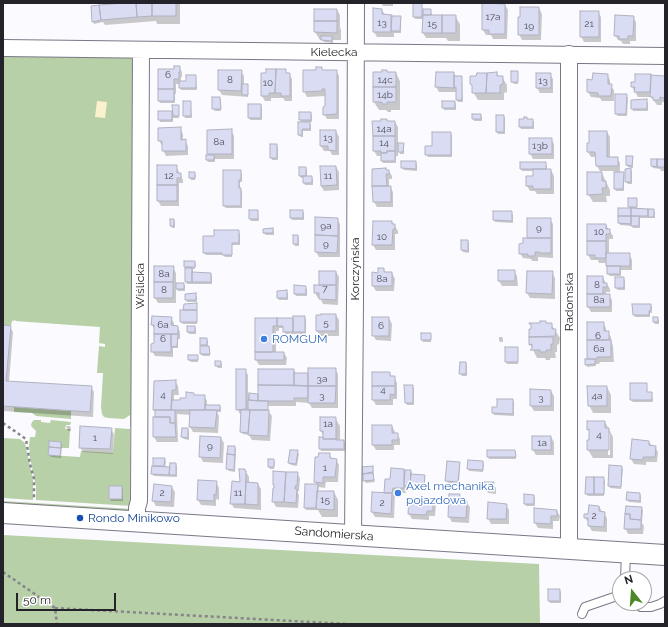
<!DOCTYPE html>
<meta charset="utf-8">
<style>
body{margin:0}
#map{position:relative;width:668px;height:627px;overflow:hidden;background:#fbfafe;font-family:Raleway,sans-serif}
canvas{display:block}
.frame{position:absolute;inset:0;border:4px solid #242329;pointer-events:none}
.north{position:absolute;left:612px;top:571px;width:40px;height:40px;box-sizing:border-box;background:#fff;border:1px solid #a7a7a9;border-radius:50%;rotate:343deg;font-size:11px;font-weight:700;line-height:16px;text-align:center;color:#242329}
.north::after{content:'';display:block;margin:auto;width:14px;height:18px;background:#4d8826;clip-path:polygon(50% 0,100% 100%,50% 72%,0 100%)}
.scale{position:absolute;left:16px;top:593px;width:100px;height:18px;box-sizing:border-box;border:2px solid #242329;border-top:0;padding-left:5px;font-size:12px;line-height:14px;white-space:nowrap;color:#242329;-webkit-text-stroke:3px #fff;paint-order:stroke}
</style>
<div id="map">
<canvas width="668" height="627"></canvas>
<div class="frame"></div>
<div class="north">N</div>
<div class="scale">50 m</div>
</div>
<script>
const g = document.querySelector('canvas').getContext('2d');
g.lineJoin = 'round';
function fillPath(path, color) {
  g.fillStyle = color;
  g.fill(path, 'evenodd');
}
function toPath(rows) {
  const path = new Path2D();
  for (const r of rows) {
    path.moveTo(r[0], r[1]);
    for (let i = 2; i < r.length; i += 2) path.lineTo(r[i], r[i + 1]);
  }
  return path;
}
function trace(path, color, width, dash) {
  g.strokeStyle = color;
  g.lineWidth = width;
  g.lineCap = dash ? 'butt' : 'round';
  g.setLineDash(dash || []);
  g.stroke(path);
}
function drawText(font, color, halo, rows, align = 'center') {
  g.font = font + ' Raleway,sans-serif';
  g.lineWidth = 3;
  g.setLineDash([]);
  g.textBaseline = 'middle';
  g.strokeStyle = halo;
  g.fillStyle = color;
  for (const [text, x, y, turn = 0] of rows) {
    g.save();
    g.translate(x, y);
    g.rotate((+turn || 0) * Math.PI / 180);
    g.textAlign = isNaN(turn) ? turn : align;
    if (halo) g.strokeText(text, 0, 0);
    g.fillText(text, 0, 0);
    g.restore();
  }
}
const green = toPath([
 [3,53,127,55,131,56,135,59,136,63,137,68,136,499,132,506,36,500,36,487,30,457,29,445,30,437,35,437,36,431,32,427,31,425,32,422,34,420,41,420,41,422,50,423,51,420,71,422,70,425,66,425,65,429,70,429,69,448,61,448,61,442,50,441,49,455,80,457,81,451,113,453,115,428,130,429,130,496,133,496,133,429,130,426,130,415,124,419,108,418,104,417,102,414,101,407,103,373,97,373,99,346,105,347,105,344,99,343,100,327,15,321,16,320,12,321,11,326,3,325],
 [109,486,122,487,122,499,109,499],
 [14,407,71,411,71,419,36,416,32,413,14,412],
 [3,438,20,439,25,443,33,480,33,500,3,498],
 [3,501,132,509,131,512,3,506],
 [3,535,539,564,540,624,3,624]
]);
const sand = toPath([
 [97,101,107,102,105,118,95,117]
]);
const shadow = toPath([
 [137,3,180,3,180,24,157,24,156,21,105,25,103,22,94,24,93,22],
 [381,3,393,3,393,6,383,6],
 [414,3,422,3,422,10,430,10,433,16,455,16,460,24,460,41,448,41,446,38,426,38,423,33,424,19,415,19,414,17],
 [430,3,453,3,453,4],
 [505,5,508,10,507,39,493,39,491,35,486,35,483,30],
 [539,8,542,14,541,40,522,40,519,34],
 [315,10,337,10,340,15,340,27,341,30,341,40,333,40,333,43,324,42,322,40,320,40,315,32],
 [382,10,385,15,392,17,400,17,401,20,401,33,394,33,394,37,377,37,374,32],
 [598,12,601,17,601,42,584,42,581,36],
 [633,17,636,22,636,41,630,41,630,44,623,44,621,41,618,40,615,35],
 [179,67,182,72,182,77,181,77,181,82,187,82,195,76,196,78,197,90,181,90,180,88,180,84,176,84,176,94,175,94,175,103,160,103,159,101,175,70],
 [321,68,323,71,336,71,339,76,339,119,327,119,324,114,326,107,326,96,307,97,304,91,317,71],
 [285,70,287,74,289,74,292,79,292,101,285,101,283,98,271,98,271,101,265,101,262,96],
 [219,71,241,71,244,76,244,85,247,85,248,87,248,97,222,95,219,90],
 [387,71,388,73,396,73,400,81,400,110,391,110,391,112,388,112,386,110,379,110,374,102,383,73],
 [512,72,517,72,518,74,518,84,514,84,512,82],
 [437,73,454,73,456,77,461,77,462,79,463,102,458,102,457,100,457,92,439,92,436,87],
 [497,73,499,77,502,77,507,85,507,92,504,93,504,100,478,100,473,92,473,89,471,84],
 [550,74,553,79,553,93,540,93,537,88],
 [607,75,610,80,610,85,614,90,614,101,602,101,600,98,591,97,588,92,588,80,593,81],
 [636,75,665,76,665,102,662,102,662,105,657,105,651,97,638,97,632,87,632,83,636,83],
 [626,95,628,98,627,116,618,116,616,114],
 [220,98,221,101,221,111,215,111,213,109],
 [646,100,648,103,648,111,633,111,632,108],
 [190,102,191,105,192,118,185,118,184,115],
 [455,102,456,104,456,110,444,110,443,107],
 [261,105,262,107,262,120,250,120,249,117],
 [178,106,179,108,179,118,173,118,173,122,160,122,159,119,159,112,173,112],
 [311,113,312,115,312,122,309,122,311,125,311,131,303,131,303,137,301,137,299,135,299,123,302,123,300,120],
 [480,115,482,117,482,121,474,121,473,118],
 [504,116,505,118,505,134,498,134,497,132],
 [525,120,532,120,534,122,534,129,521,129,520,127],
 [387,122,395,122,398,127,398,144,403,144,404,146,404,154,400,154,398,149,398,156,396,156,396,163,383,163,382,161,382,156,377,156,374,151],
 [180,128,183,134,183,140,185,140,188,146,188,155,166,156,163,150,163,145,162,146,159,140],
 [231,130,234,136,234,159,215,159,215,162,208,162,207,160,209,156,208,154],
 [336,131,339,137,339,155,332,155,330,151,324,151,321,146],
 [607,132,610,137,610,158,617,158,620,163,620,173,623,173,624,175,624,191,616,191,615,189,615,171,601,171,610,190,610,196,606,196,607,202,593,202,588,194,601,173,597,166,597,157,591,157,588,152,588,144],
 [450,133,452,135,452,157,428,157,426,154,433,147],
 [551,139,554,144,554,159,533,159,530,153],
 [277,145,278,148,278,160,272,160,271,157],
 [632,157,633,159,633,168,628,167,627,165],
 [665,160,665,171,661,171,660,169,653,168,652,166],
 [416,162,417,165,417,171,404,170,402,168],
 [545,163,547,166,547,170,551,170,554,176,554,194,537,194,535,191,530,191,527,186,527,177,534,177,534,171,522,171,521,169],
 [176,166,179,172,179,174,180,174,183,180,183,183,179,183,179,206,161,206,158,201],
 [336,167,339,172,339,190,324,191,321,186],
 [306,168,307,171,307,177,311,177,313,179,313,185,305,185,304,183,304,178,301,178,300,176],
 [373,169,386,169,387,171,389,171,392,176,392,179,389,179,389,187,390,187,393,192,393,207,377,207,374,202],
 [630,169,632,171,632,184,628,184,626,182],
 [240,171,242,174,242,182,240,182,240,189,242,191,242,208,226,208,224,206],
 [194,173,196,175,195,180,191,180,190,177],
 [636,199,637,201,637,210,654,210,655,212,655,218,640,218,640,228,633,228,632,226,620,225,619,223,619,209,630,209,629,207],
 [250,211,257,211,258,213,259,221,251,221,250,219],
 [302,211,304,213,304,220,292,220,291,218],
 [494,212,511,212,513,215,513,223,495,222,494,220],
 [337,219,340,224,340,257,319,257,316,252],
 [550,219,553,224,553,258,538,257,538,261,532,261,531,259,523,258,520,253,528,239],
 [174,220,175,222,175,228,172,228,171,225],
 [392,222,398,231,398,234,395,234,395,250,376,250,373,245],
 [606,225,613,236,613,239,609,239,609,254,629,254,632,260,632,270,621,270,621,276,610,276,608,274,607,263,599,263,598,260,591,260,588,255],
 [273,229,274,232,274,235,266,235,264,233,264,230],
 [238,231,240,234,240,245,232,245,232,257,225,257,223,255,206,255,204,253,215,237],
 [294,236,298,236,299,238,299,246,295,246,294,244],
 [468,241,469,243,469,253,463,252,462,250],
 [185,262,194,262,196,264,195,269,193,269,193,273,211,274,212,276,212,284,187,284,186,281],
 [173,267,176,273,176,284,184,284,185,286,185,291,178,291,176,287,176,303,158,303,155,298],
 [383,269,386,273,392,273,395,279,394,291,376,291,373,286,379,274],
 [499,271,514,271,517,276,518,286,502,286,499,281],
 [336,272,339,277,338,305,323,304,320,298,318,298,315,293,320,286],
 [552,272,555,278,555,299,530,298,527,293],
 [603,277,606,284,607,284,610,289,610,292,606,292,606,295,609,295,612,300,612,312,591,312,588,307],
 [623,278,625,281,625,290,618,290,616,288],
 [305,287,307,289,307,296,296,296,295,294],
 [286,291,288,293,288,300,279,300,278,298],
 [195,294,197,297,197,302,187,302,186,300],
 [196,304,197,307,197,324,183,324,181,322],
 [651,305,652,307,652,313,650,313,650,317,635,317,634,315],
 [336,315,339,320,339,336,320,336,317,331],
 [304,317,306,319,306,334,285,334,284,331,284,328,279,328,279,331,276,331,276,353,284,353,287,358,286,365,259,365,256,360,256,319,294,319],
 [171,318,174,323,174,326,177,326,180,332,180,339,178,339,178,348,173,348,173,357,155,356,152,351,155,344,155,330,152,325],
 [389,318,392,324,391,341,376,340,373,335],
 [657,318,659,320,659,324,655,324,654,322],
 [603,323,606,328,606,332,608,332,611,337,612,343,613,346,614,362,600,362,599,364,596,364,596,366,587,367,586,364],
 [541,324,551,324,560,338,559,344,557,345,557,352,555,352,556,358,550,358,550,360,546,360,545,358,537,358,530,344,530,330],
 [3,326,10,327,13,332,9,382,91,387,94,392,93,417,3,411],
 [195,327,196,329,196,334,189,334,188,332],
 [430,334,431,337,431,342,423,342,422,340],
 [499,337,502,337,503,339,503,342,500,342,499,340],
 [206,339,208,341,208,347,209,347,210,349,210,356,203,356,201,354,202,347,201,345],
 [517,348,518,350,518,364,507,364,506,362],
 [189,356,197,356,198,358,198,362,191,362,189,360],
 [221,362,222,365,222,368,218,368,216,366],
 [466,363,467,365,467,376,462,376,460,373],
 [335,369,338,374,338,408,312,408,309,403,296,402,296,406,268,406,268,411,272,416,270,441,252,440,249,435,243,434,241,432,242,414,240,414,237,409,245,370,248,375,248,394,259,395,259,370,294,370,296,374,307,374],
 [389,373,392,377,394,377,397,383,397,399,393,399,393,405,376,405,373,400],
 [175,381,178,386,179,395,174,395,174,401,187,399,193,394,195,396,204,396,207,401,207,406,220,406,221,409,221,412,217,412,219,416,218,433,193,432,190,427,191,415,177,414,178,442,157,442,154,437,154,418,156,418,156,412,154,409],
 [646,384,647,386,647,393,651,393,652,395,653,402,633,402,631,400],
 [412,386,414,388,414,405,407,405,406,403],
 [607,387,611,395,611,413,593,413,589,405],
 [551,391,554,396,554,411,534,411,531,406],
 [513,400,514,402,514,416,494,415,493,413,498,408],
 [335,418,340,426,340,441,344,441,345,443,345,451,321,451,320,448,324,437,321,431],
 [588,422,605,422,613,437,613,458,593,458,588,450,590,441,590,433,588,429],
 [608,432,610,434,610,455,608,455],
 [66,426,70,426,71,428,71,431,68,431],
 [392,426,395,432,395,434,397,434,400,439,400,445,394,445,394,450,376,450,373,445],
 [111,429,114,434,113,454,83,452,80,447],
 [183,429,188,429,189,432,189,440,184,439,182,437],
 [533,437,551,437,554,442,554,455,536,455,533,450],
 [221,438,224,443,223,463,203,462,200,456],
 [649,442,652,446,655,447,658,452,657,462,646,462,646,465,634,464,631,459],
 [61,443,62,445,61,458,51,457,49,455],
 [235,447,236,449,235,472,229,471,227,469],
 [297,451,299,454,297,466,291,465,289,463],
 [488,451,515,451,516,454,516,459,489,459,488,457],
 [329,454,332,459,336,460,339,465,338,482,326,482,325,488,319,487,318,492,334,492,338,500,338,517,322,517,318,510,306,510,305,508,317,485,315,482,316,458],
 [154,459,164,459,166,461,165,468,170,468,176,464,177,466,177,477,154,476,152,474],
 [273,460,275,462,274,469,270,469,269,467],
 [483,462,484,464,483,472,469,471,468,469],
 [459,463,460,465,459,484,448,483,446,481],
 [372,467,373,469,374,475,373,475,375,482,366,483,364,480,364,475,363,473],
 [621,467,623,469,621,489,610,488,609,486],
 [245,470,249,477,249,483,258,484,261,489,261,510,234,508,231,503,241,483],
 [404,470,406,473,411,471,412,473,412,475,424,476,425,478,425,489,406,488,406,493,395,493,394,518,375,517,372,512,385,494,391,480],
 [297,473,300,478,299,491,298,491,298,493,299,495,298,508,276,507,273,501,275,487,274,485],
 [603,478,605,481,604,496,588,496,586,494],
 [216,482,219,488,219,500,216,499,216,506,201,505,198,500],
 [493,483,496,488,496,494,488,493,485,488],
 [664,484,665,484,665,498,664,496],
 [122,487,123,490,123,501,111,501,110,499],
 [172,487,175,492,174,507,156,506,153,501],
 [640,494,641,496,641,503,629,502,627,500],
 [459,495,462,502,466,502,470,507,469,523,452,522,449,517],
 [534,496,535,498,535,506,526,506,525,504],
 [433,500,436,505,435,516,429,516,429,520,412,519,409,514],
 [506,505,509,510,509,524,491,524,488,518],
 [599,506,602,512,604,513,607,518,607,532,592,531,589,526,589,523,585,518,585,515,589,515],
 [641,508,643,510,642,523,644,526,643,534,628,534,625,528],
 [557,511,560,516,559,521,553,521,553,529,538,528,535,523],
 [559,590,561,592,561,603,550,603,549,600]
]);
const building = toPath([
 [124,3,136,3,137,17,101,20,99,5,124,3],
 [136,3,152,3,152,16,137,17,136,3],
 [152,3,176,3,176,16,152,16,152,3],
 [413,3,422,3,422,17,413,17,413,3],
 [482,3,505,4,505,34,489,34,489,30,482,30,482,3],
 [99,5,101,20,92,22,91,6,99,5],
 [520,7,539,7,539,35,518,35,518,17,520,17,520,7],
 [373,8,382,9,382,14,392,15,391,32,373,32,373,8],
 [314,9,337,9,337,21,314,21,314,9],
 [423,9,431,9,431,15,423,15,423,9],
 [580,11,599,11,599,37,580,37,580,11],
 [423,15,442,15,442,33,422,33,423,15],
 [442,15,456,15,456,33,442,33,442,15],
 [615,15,634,16,633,36,628,36,628,39,619,39,619,36,614,36,615,15],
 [391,16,401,16,400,31,391,31,391,16],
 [314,21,337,21,337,33,314,32,314,21],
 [321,36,332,36,332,41,321,40,321,36],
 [174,66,180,66,180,72,179,72,179,79,174,79,174,89,158,89,158,69,174,69,174,66],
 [316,67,322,67,322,70,337,70,337,114,323,115,323,107,325,106,325,89,322,89,322,91,303,92,303,70,316,70,316,67],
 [266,69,276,69,275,93,269,93,269,96,261,96,261,73,266,73,266,69],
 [276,69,286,69,286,73,290,73,290,96,281,96,281,93,275,93,276,69],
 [218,70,242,70,241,91,218,90,218,70],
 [382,70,387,70,387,72,396,72,396,87,373,87,373,72,382,72,382,70],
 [511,71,518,71,518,82,511,82,511,71],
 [436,72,454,72,454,88,435,87,436,72],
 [497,72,497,76,503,76,503,84,500,85,500,93,486,93,487,73,497,72],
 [477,73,487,73,486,93,472,93,472,85,470,84,470,76,476,76,477,73],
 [536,73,551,73,551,88,536,88,536,73],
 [593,73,608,74,608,84,612,84,611,96,598,96,598,93,587,92,587,79,592,80,593,73],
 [635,74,651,74,650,92,634,92,635,87,631,87,631,82,635,82,635,74],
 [186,75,196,75,196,88,179,88,179,81,186,81,186,75],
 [651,75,665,76,665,98,660,97,660,100,653,100,653,97,650,97,651,75],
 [454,76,462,76,462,100,456,100,456,87,454,88,454,76],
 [242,84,248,84,248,95,242,95,242,84],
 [373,87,396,87,396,102,387,102,387,104,382,104,382,102,373,102,373,87],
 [158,89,174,89,174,101,158,101,158,89],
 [615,94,627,94,626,114,615,114,615,94],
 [212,97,220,97,221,109,212,109,212,97],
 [647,99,647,109,631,109,631,100,647,99],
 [183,101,191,101,191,116,183,116,183,101],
 [442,101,455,101,455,108,442,108,442,101],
 [248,104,261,104,261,118,248,118,248,104],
 [172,105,179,105,179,116,173,116,172,105],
 [158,111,172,111,172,120,158,120,158,111],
 [299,112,311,112,311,120,299,120,299,112],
 [472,114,481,114,481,119,472,119,472,114],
 [496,115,504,115,504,132,496,132,496,115],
 [524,117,527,117,527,119,533,119,533,127,519,127,519,119,524,119,524,117],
 [381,119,387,119,387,121,395,121,395,136,373,136,372,121,381,121,381,119],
 [298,122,310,122,310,129,302,129,302,135,298,135,298,122],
 [181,127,181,140,186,139,186,151,162,151,162,141,158,141,158,128,181,127],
 [232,129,232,154,207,154,207,130,232,129],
 [320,130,336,130,336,151,328,150,328,146,320,146,320,130],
 [589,131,607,131,607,157,618,157,618,166,596,166,595,152,587,152,587,143,589,143,589,131],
 [432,132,451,132,451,155,425,155,425,146,432,146,432,132],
 [373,136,395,136,395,151,387,151,387,153,381,153,381,151,373,151,373,136],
 [529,138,552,138,552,154,529,154,529,138],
 [398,143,404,143,403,152,398,152,398,143],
 [270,144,277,144,277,158,270,158,270,144],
 [387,151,395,151,395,161,381,161,381,153,387,153,387,151],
 [206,155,214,155,214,160,206,160,206,155],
 [626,156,633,156,632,166,626,165,626,156],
 [651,159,657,159,657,167,651,166,651,159],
 [657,159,665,159,665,167,657,167,657,159],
 [401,161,416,161,416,169,401,168,401,161],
 [520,162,546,162,546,169,520,169,520,162],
 [157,165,177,165,177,173,181,173,181,178,177,178,177,185,157,185,157,165],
 [320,166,336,166,337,185,321,186,320,166],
 [299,167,306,167,306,176,299,176,299,167],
 [386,168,386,170,389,170,389,174,386,174,387,186,372,186,372,169,386,168],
 [631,168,631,182,625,182,625,169,631,168],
 [533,169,551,169,551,189,533,189,533,186,526,186,526,176,533,176,533,169],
 [223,170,241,170,241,180,239,180,239,188,241,188,241,206,223,206,223,170],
 [189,172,195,172,195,178,189,178,189,172],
 [587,172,602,172,602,181,606,181,606,188,602,188,603,194,587,195,587,172],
 [614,172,624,172,623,189,614,189,614,172],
 [303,176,312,176,312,183,303,183,303,176],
 [157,185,177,185,177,201,157,201,157,185],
 [372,186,391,186,391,202,373,202,372,186],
 [628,198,637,198,637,207,628,207,628,198],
 [618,208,631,208,631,216,618,216,618,208],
 [631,208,648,209,648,216,631,216,631,208],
 [648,209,654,209,654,217,648,217,648,209],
 [249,210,258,210,258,219,249,219,249,210],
 [290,210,303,210,303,218,290,218,290,210],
 [493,211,512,211,512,221,493,220,493,211],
 [618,216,631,216,631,224,618,223,618,216],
 [631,216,639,216,639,226,631,226,631,216],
 [315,217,338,218,338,236,315,235,315,217],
 [527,218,551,218,551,238,527,238,527,218],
 [170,219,174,219,174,226,170,226,170,219],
 [373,221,392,221,392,224,395,224,395,229,393,229,392,245,372,245,373,221],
 [587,224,606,224,606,229,610,229,610,234,606,234,606,241,587,241,587,224],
 [273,228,273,233,263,233,263,229,273,228],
 [214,230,239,230,239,243,232,243,232,255,222,255,222,253,203,253,203,236,214,236,214,230],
 [293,235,298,235,298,244,293,244,293,235],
 [315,235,338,236,337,253,315,252,315,235],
 [523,238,551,238,551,253,540,253,539,252,535,252,535,256,528,256,528,254,519,254,519,244,523,243,523,238],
 [461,240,468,240,468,251,461,250,461,240],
 [587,241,606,241,606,258,595,258,595,255,587,255,587,241],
 [606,253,630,253,630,266,606,266,606,253],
 [184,261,195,261,195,267,184,267,184,261],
 [154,266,174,266,173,282,154,282,154,266],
 [607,266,620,266,620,274,607,274,607,266],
 [185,268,192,268,192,282,185,282,185,268],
 [378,268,384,268,384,272,392,272,392,286,372,286,372,272,378,273,378,268],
 [498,270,515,270,515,281,498,281,498,270],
 [319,271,336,271,336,285,319,285,319,271],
 [527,271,553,271,552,294,526,293,527,271],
 [192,272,211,273,211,282,192,282,192,272],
 [587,276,603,276,603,283,607,283,607,287,603,287,603,294,587,294,587,276],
 [615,277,624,277,624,288,615,288,615,277],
 [154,282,173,282,173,298,154,298,154,282],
 [176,283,184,283,184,289,176,289,176,283],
 [294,285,306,286,306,294,294,294,294,285],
 [314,285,336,285,336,300,319,299,319,293,314,293,314,285],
 [287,290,287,298,277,298,277,291,287,290],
 [196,293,196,300,185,300,185,294,196,293],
 [587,294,610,294,610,307,587,307,587,294],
 [197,303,197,310,183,310,184,304,197,303],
 [632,304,651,304,651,310,649,311,649,315,633,315,632,304],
 [180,310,197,310,197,322,180,322,180,310],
 [321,314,336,314,336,331,316,331,316,315,321,315,321,314],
 [152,316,172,317,171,325,178,326,178,334,154,334,154,325,151,325,152,316],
 [293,316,305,316,305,332,293,332,293,316],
 [372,317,389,317,389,336,372,336,372,317],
 [653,317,658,317,658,322,653,322,653,317],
 [255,318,277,318,277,326,273,326,273,352,255,352,255,318],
 [277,318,293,318,293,332,283,332,283,326,277,326,277,318],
 [540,321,546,321,546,323,552,323,552,329,556,329,555,336,529,337,529,329,531,329,531,324,529,324,529,323,540,323,540,321],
 [587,322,604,322,604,331,609,331,609,340,587,340,587,322],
 [3,325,11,326,6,381,92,386,90,412,3,406,3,325],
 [187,326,195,326,195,332,187,332,187,326],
 [421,333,431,333,431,340,421,340,421,333],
 [154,334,171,334,171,352,151,352,151,344,154,343,154,334],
 [171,334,178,334,177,346,171,347,171,334],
 [529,337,553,337,553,344,551,344,551,350,546,350,546,352,540,352,540,350,530,350,532,349,532,344,529,345,529,337],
 [200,338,207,338,207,345,200,345,200,338],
 [587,340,611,340,611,357,597,357,597,359,587,359,587,340],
 [200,346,209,346,210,354,200,354,200,346],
 [505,347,518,347,518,362,505,362,505,347],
 [255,352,284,352,284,360,255,360,255,352],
 [188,355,198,355,198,360,188,360,188,355],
 [585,359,595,359,595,364,585,365,585,359],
 [215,361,221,361,221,366,215,366,215,361],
 [460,362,466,362,466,374,459,374,460,362],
 [308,368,336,368,336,386,308,386,308,368],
 [236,369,246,369,246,409,236,410,236,369],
 [258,369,294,369,294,385,258,385,258,369],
 [372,372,390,372,390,376,395,376,395,386,372,386,372,372],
 [294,373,308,373,308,386,294,385,294,373],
 [176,380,176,390,172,390,171,410,153,410,154,381,176,380],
 [630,383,647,383,647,392,652,392,652,400,630,400,630,383],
 [258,385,308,386,308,398,294,398,294,401,258,401,258,385],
 [404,385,413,385,413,403,405,403,404,385],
 [308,386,336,386,335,403,308,403,308,386],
 [372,386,395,386,395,395,390,394,390,400,372,400,372,386],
 [587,386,607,386,607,406,588,406,587,386],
 [530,389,551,390,551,406,530,406,530,389],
 [186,392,194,393,194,395,205,395,205,410,171,410,172,400,180,400,180,398,186,398,186,392],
 [249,393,258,394,258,401,249,400,249,393],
 [497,399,513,399,513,414,492,413,492,407,497,407,497,399],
 [248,400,268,401,268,410,248,410,248,400],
 [205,405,220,405,220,410,205,410,205,405],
 [155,410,175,410,175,423,170,423,170,417,155,417,155,410],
 [190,410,217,410,215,428,189,427,190,410],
 [241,410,250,410,248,433,240,432,241,410],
 [250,410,269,410,268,436,248,435,250,410],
 [153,417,170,417,170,423,175,423,176,437,153,437,153,417],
 [320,417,336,417,336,439,323,439,323,431,320,431,320,417],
 [587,421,605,421,605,428,609,428,609,450,587,450,587,440,589,440,589,429,587,430,587,421],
 [372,425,392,425,392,433,398,433,398,440,392,440,392,445,372,445,372,425],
 [80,426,112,428,110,449,79,448,80,426],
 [182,428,188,428,188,438,181,437,182,428],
 [200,436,221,437,220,458,199,457,200,436],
 [532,436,551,436,551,450,532,450,532,436],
 [319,437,323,437,323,439,336,439,336,440,344,440,344,449,319,449,319,437],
 [632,439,649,441,649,445,656,446,655,457,643,457,643,460,630,459,632,439],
 [49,441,61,442,61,448,49,447,49,441],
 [228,446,235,446,235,455,227,454,228,446],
 [49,447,61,448,60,456,48,455,49,447],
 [290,450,298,450,296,464,288,463,290,450],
 [487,450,515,450,516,457,487,457,487,450],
 [319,453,330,453,330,458,337,459,335,477,323,477,323,483,314,482,315,457,318,457,319,453],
 [227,454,235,455,234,470,226,469,227,454],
 [153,458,165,458,164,466,153,466,153,458],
 [268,459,274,459,274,467,268,467,268,459],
 [468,460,483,461,483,470,467,469,468,460],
 [447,461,460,462,458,482,445,481,447,461],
 [170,463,176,463,176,475,169,475,170,463],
 [609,465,622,466,621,487,608,486,609,465],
 [152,466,170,467,169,475,151,474,152,466],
 [373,466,373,472,362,474,362,467,373,466],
 [391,468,404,469,404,488,393,488,392,493,384,493,385,479,390,479,391,468],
 [239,469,245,469,245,471,246,471,245,504,230,504,232,481,240,482,239,469],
 [405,470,411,470,410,486,404,486,405,470],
 [273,471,286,472,284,502,272,502,273,488,274,488,274,485,273,485,273,471],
 [286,472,298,472,297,486,295,486,295,489,297,489,296,503,284,502,286,472],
 [373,473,374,480,363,481,363,474,373,473],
 [411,474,425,475,424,487,410,486,411,474],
 [586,477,594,477,594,494,585,494,586,477],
 [594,477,604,477,604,494,594,494,594,477],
 [198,480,217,481,216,495,214,494,214,501,197,500,198,480],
 [246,482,258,483,258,505,245,504,246,482],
 [484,482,494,482,493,489,484,488,484,482],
 [154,484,172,486,171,502,152,501,154,484],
 [305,484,318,484,316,508,304,508,305,484],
 [109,486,122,486,122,499,109,499,109,486],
 [317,491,334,491,334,510,316,509,317,491],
 [372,492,392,493,391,514,371,512,372,492],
 [627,492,640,493,640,501,626,500,627,492],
 [449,494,460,494,459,501,467,501,466,518,448,517,449,494],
 [524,494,534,495,534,504,524,504,524,494],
 [409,498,433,499,433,511,427,511,426,515,408,514,409,498],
 [488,502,507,504,506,519,487,519,488,502],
 [589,505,599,506,599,511,605,512,604,527,588,526,588,518,584,518,584,514,588,514,589,505],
 [626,506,642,507,641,520,630,519,630,514,625,514,626,506],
 [534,508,557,510,557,516,551,516,551,524,534,523,534,508],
 [625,514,630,514,630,519,641,520,641,529,624,529,625,514],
 [548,589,560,589,560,601,548,601,548,589]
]);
const path = toPath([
 [3,423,26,439,30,464,34,479,34,499],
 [3,572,55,608,57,624],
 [55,608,347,624]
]);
const service = toPath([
 [625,579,626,553],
 [635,603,641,607,651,607,660,604,665,601],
 [582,614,585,607,620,595]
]);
const minor = toPath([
 [3,48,665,56],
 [569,54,569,549],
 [137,521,137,508,139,501,141,50],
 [353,535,355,302,356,3]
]);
const tertiary = toPath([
 [3,513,665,555]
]);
const markers = [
 [264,339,4,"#3f7fe0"],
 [398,493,4,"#3f7fe0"],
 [80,518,4,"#1a4fb4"]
];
const numberNames = [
 ["17a",493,17],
 ["13",382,23],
 ["15",432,24],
 ["21",589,24],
 ["19",529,26],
 ["6",168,75],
 ["8",230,80],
 ["14c",385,80],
 ["13",543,81],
 ["10",268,83],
 ["14b",385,95],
 ["14a",384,129],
 ["13",328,138],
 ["8a",219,142],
 ["14",384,143],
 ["13b",540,146],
 ["12",169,176],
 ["11",328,176],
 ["9a",326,226],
 ["9",539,228],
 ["10",599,232],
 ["10",382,237],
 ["9",326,244],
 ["8a",164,274],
 ["8a",382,279],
 ["8",597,285],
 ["7",325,289],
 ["8",164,290],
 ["8a",599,300],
 ["5",326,323],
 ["6a",163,325],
 ["6",381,326],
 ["6",598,336],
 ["6",163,339],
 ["6a",599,349],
 ["3a",322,379],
 ["4",383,390],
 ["4",163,395],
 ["3",322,396],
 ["4a",597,396],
 ["3",541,398],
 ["1a",328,424],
 ["4",599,435],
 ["1",95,438],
 ["1a",542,443],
 ["9",210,446],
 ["1",325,468],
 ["2",162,493],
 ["11",238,493],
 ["15",325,500],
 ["2",382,503],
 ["2",594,516]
];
const streetNames = [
 ["Kielecka",334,52],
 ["Korczyńska",355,269,-90],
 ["Wiślicka",140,286,-90],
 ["Radomska",569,302,-90],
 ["Sandomierska",334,534,4]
];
const shopNames = [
 ["ROMGUM",272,339],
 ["Axel mechanika",406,486],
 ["pojazdowa",406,500]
];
const transitNames = [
 ["Rondo Minikowo",88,518]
];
fillPath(green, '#b7d0a7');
fillPath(sand, '#fbf1cc');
fillPath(shadow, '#0003');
fillPath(building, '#dadcf4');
trace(building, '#b1b2c1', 1);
trace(service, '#7a7886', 10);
trace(minor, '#7a7886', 18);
trace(tertiary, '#7a7886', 22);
trace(path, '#86858a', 2.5, [3, 3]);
trace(service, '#fff', 8);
trace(minor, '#fff', 16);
trace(tertiary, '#fff', 20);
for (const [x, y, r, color] of markers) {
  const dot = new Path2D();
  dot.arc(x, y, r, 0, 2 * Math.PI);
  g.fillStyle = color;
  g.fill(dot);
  trace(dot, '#fff', 1.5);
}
drawText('10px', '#52515c', null, numberNames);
drawText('12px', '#242329', '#fff', streetNames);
drawText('12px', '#366cbe', '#fff', shopNames, 'left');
drawText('12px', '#164399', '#fff', transitNames, 'left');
</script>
